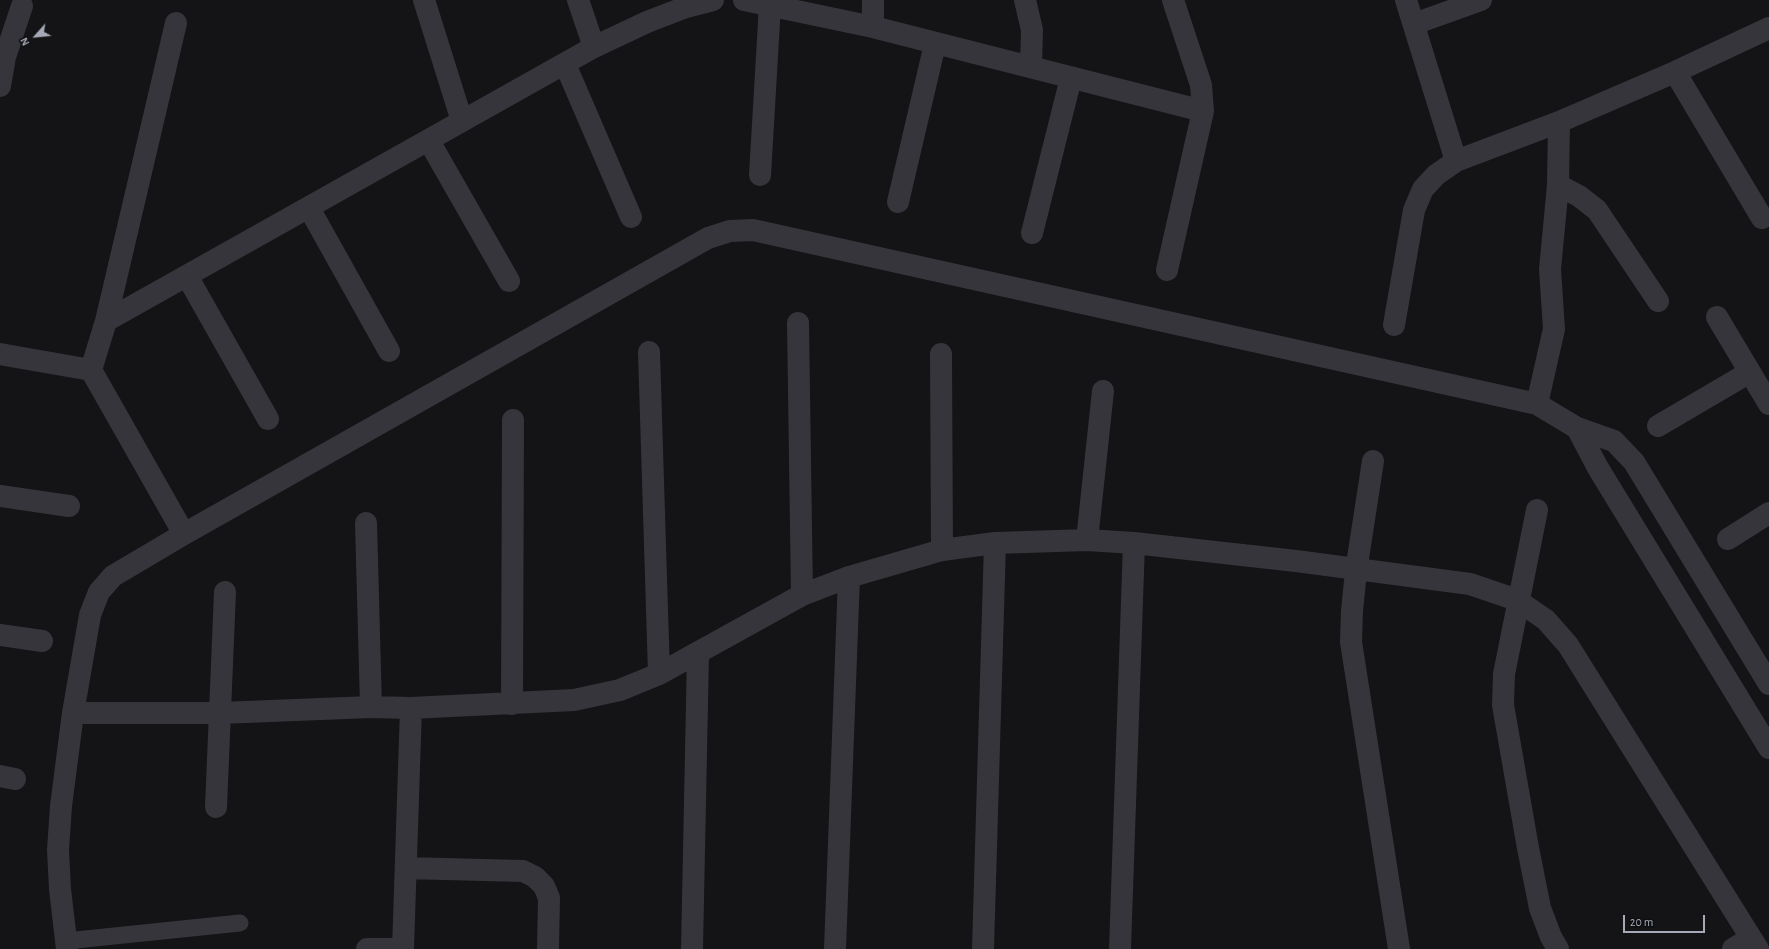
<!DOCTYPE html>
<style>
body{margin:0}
#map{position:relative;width:1769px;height:949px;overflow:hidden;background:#141416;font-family:"Alegreya Sans",sans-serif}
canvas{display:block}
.north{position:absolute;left:16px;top:16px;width:40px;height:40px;-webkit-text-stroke:3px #0f0f11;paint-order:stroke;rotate:243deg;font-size:11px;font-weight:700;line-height:16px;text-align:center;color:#a5aab6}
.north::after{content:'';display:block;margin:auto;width:14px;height:18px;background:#a5aab6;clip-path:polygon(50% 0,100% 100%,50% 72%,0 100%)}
.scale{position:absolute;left:1623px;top:915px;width:82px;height:18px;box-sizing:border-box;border:2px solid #a5aab6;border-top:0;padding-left:5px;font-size:12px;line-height:14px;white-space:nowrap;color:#a5aab6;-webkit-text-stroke:3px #0f0f11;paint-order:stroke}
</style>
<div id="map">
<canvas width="1769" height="949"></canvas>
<div class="north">N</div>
<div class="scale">20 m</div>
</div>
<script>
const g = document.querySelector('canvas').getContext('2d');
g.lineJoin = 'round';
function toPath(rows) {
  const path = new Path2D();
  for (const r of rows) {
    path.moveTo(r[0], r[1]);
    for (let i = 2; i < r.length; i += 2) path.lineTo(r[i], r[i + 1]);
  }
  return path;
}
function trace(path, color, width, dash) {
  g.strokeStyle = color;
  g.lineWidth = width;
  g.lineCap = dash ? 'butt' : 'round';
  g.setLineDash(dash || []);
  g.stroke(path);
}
const service = toPath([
 [66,941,240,923]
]);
const minor = toPath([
 [424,0,462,121],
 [578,0,594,47],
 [744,0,873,27,1203,111],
 [873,0,873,27],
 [1025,0,1032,30,1031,66],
 [1406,0,1456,161],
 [1414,24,1481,0],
 [565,64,631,217],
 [1675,72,1762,218],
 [0,86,5,57,22,6],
 [429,141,509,281],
 [760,175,770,5],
 [1558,185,1579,196,1597,210,1658,301],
 [898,202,935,44],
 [309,208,389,351],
 [1032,233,1071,78],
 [1167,270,1203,111,1201,85,1173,0],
 [187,276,268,419],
 [1717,317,1769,404],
 [106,321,594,47,647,22,686,7,713,0],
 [798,323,802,595],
 [1394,325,1414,210,1423,189,1436,175,1456,161,1559,122,1675,72,1769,28],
 [649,352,659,674],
 [0,354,91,370,184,534],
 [941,354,942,550],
 [91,370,106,321,176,23],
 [1537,404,1554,329,1550,269,1558,185,1559,122],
 [1658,426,1750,372],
 [1577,428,1598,468,1769,748],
 [1373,461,1356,571,1352,611,1351,642,1399,949],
 [0,496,69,506],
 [1537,510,1504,674,1503,705,1528,848,1540,908,1551,937,1558,949],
 [366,523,371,707],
 [1728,539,1769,513],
 [1087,540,1103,391],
 [0,635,42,641],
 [512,704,513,420],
 [73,713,220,713,371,707,411,708,574,700,620,690,659,674,802,595,849,577,942,550,995,543,1087,540,1134,543,1296,561,1470,584,1517,600,1546,620,1568,645,1758,949],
 [0,776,15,779],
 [216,807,225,592],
 [406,868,523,871,535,877,544,886,549,898,548,949],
 [67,949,60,889,58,850,61,806,73,713,90,615,99,592,113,576,184,534,708,238,730,231,753,230,1537,404,1577,428,1614,441,1634,462,1769,684],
 [367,949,403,949],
 [403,949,411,708],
 [692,949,698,654],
 [835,949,849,577],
 [983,949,995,543],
 [1120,949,1134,543],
 [1733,949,1751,938]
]);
trace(service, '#35353b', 17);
trace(minor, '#35353b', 22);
</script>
